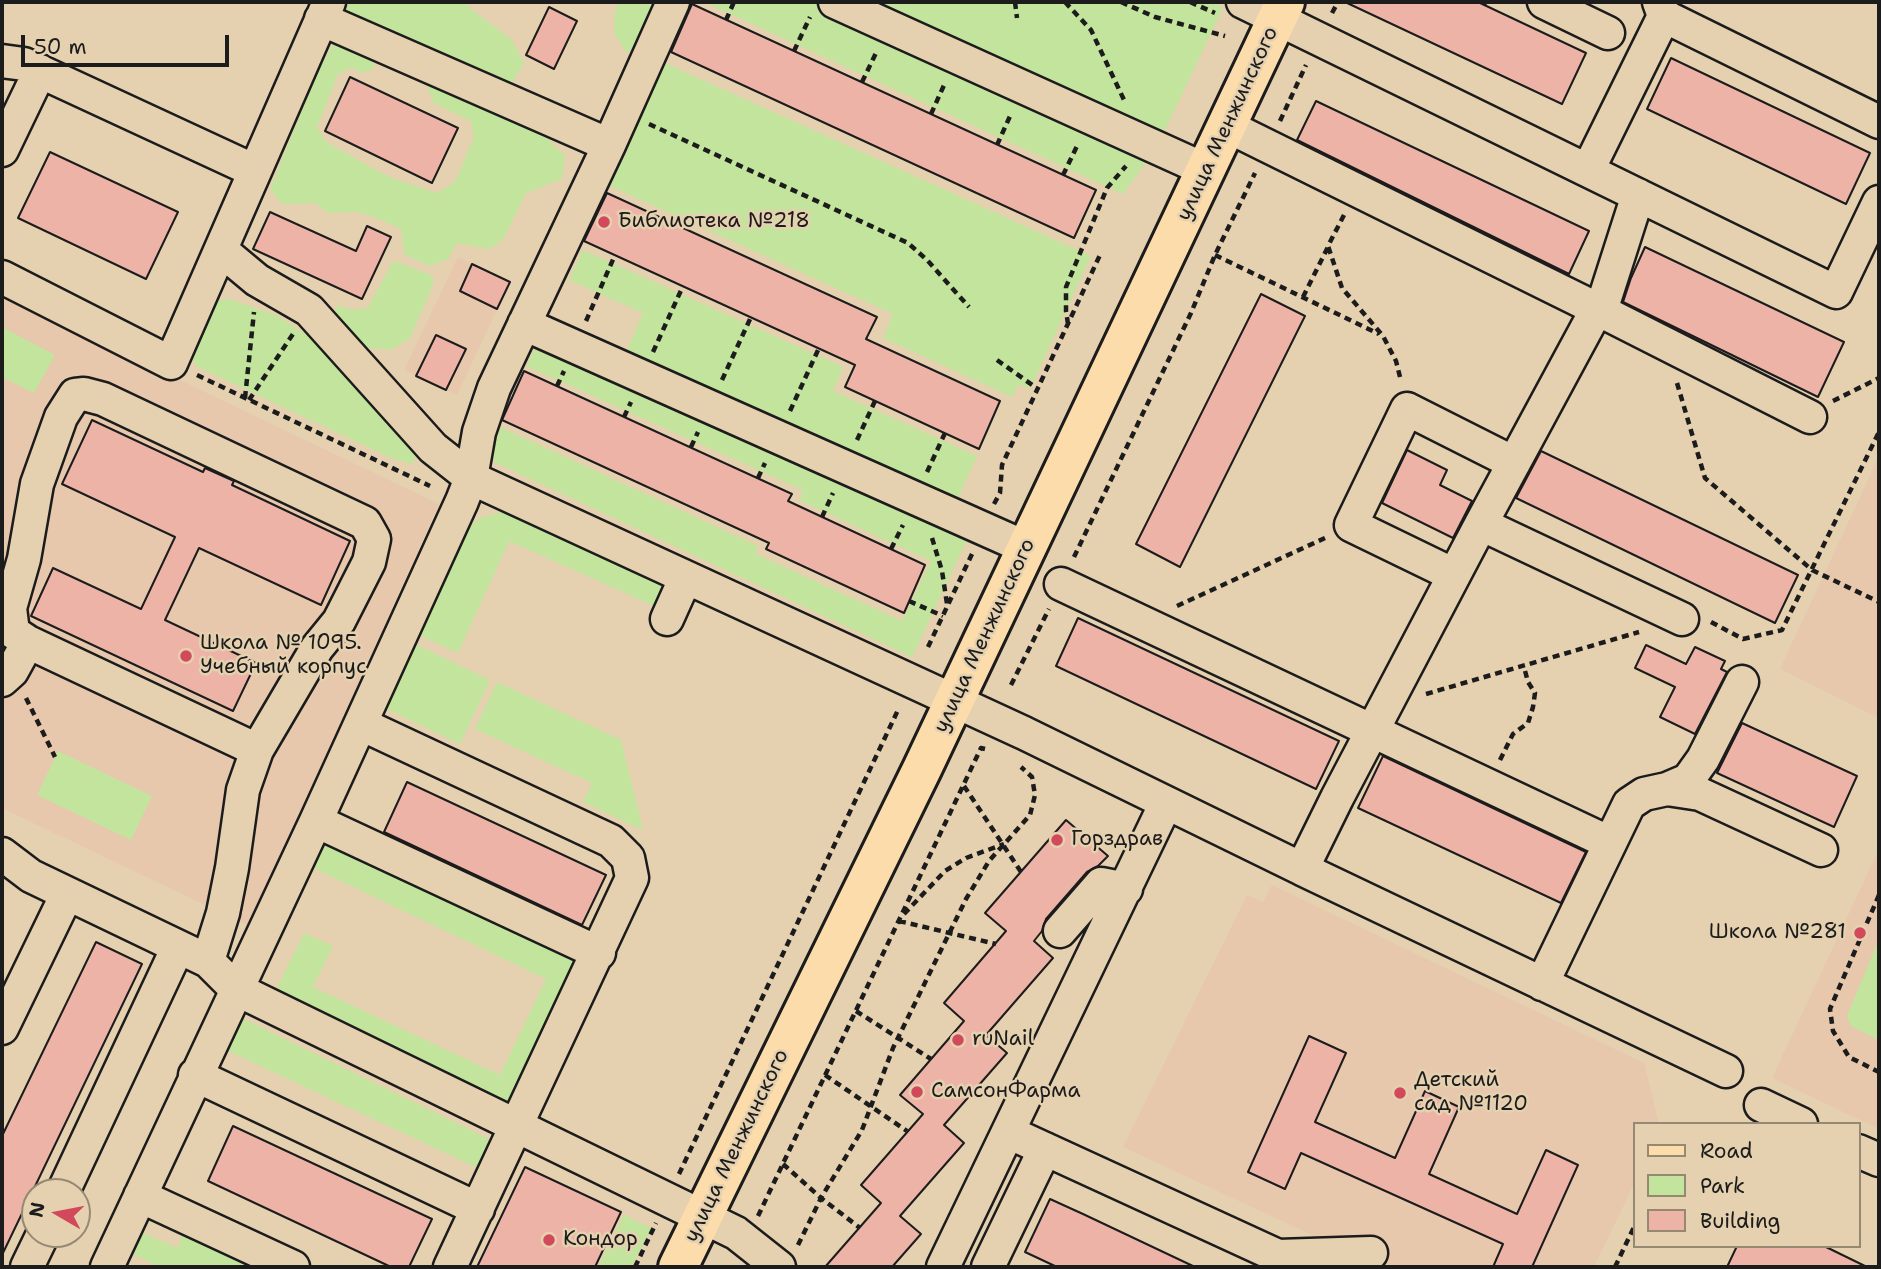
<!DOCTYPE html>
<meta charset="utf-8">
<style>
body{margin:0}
#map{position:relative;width:1881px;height:1269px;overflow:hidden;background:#e5d1af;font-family:"Shantell Sans",sans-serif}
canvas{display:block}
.frame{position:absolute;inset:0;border:4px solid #1c1c1c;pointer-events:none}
.legend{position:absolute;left:1633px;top:1122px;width:228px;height:126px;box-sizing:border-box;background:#e5d1af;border:2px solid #958974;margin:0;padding:9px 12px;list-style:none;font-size:21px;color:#1c1c1c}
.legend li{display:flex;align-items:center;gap:14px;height:35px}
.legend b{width:35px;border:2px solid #958974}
.north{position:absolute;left:21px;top:1178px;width:70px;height:70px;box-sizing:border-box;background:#e5d1af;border:2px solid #958974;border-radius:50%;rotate:280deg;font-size:19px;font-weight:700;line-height:28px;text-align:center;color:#1c1c1c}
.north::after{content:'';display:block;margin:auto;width:24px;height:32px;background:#d1495b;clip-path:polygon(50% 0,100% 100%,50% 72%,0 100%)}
.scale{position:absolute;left:21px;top:35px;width:208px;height:32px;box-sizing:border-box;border:4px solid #1c1c1c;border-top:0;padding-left:9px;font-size:21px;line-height:24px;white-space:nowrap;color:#1c1c1c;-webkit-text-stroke:5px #e5d1af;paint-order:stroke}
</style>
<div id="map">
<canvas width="1881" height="1269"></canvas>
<div class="frame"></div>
<ul class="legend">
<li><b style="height:9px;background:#fddcac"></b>Road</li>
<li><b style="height:19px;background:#c2e49d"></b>Park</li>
<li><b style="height:19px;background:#ecb3a6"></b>Building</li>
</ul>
<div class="north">N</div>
<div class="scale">50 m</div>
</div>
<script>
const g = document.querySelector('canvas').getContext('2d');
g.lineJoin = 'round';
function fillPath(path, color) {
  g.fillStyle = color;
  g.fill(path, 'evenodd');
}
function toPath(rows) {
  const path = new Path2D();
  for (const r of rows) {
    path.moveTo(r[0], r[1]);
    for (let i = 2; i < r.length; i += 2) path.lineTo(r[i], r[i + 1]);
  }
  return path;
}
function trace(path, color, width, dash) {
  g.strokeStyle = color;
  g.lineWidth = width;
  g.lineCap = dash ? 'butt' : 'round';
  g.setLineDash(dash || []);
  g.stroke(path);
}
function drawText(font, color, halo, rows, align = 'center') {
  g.font = font + ' "Shantell Sans",sans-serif';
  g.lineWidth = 5;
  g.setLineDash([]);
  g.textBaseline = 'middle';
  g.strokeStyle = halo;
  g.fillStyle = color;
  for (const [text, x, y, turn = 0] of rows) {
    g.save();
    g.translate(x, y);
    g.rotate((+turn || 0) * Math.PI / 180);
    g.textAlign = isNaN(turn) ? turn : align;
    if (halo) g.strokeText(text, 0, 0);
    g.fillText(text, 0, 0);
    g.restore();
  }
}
const built = toPath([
 [458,257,510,282,457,395,404,370],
 [2,295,439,504,249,926,2,808],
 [1879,456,1879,718,1780,669],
 [1879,849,1879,1129,1772,1078],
 [1272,885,1644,1063,1659,1124,1634,1124,1634,1184,1594,1267,1334,1267,1312,1235,1123,1147,1247,895,1263,902]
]);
const green = toPath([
 [347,2,467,2,467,6,512,40,524,63,511,85,495,89,342,14],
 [618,2,663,2,636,49,626,52,615,35,614,17],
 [704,2,1210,2,1223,8,1156,149,1123,194],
 [355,42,371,51,374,69,361,73,352,67,338,74,317,127,326,142,389,177,437,193,455,182,474,137,471,121,434,103,427,86,440,81,544,127,553,145,565,155,562,179,526,193,503,240,489,249,457,243,448,259,429,266,404,254,401,229,377,218,356,212,328,213,315,203,282,204,270,189,320,66,334,43],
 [665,63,1091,256,1030,389,1019,384,1012,397,883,338,893,314,610,186],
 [583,250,843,367,833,391,977,456,958,498,626,352,643,313,569,280],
 [398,262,433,276,433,285,410,338,391,350,364,347,349,340,332,315,338,305,352,310,368,308,392,263],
 [229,299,276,315,317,342,416,455,412,464,391,458,196,366,188,352,210,302],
 [2,327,55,355,34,393,2,377],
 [539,339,971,531,912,657,494,462,493,445,498,426,758,546,756,554,902,621,931,561,799,500,803,490,526,366],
 [504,511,535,520,673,582,661,609,509,541,458,653,417,634,464,529,481,518],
 [413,643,490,680,460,744,383,707],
 [497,682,621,740,643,830,583,802,592,783,475,729],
 [58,751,152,796,131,840,37,795],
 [319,828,590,956,514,1115,272,998,304,933,333,946,313,987,500,1075,546,979,303,863],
 [1879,939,1879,1040,1851,1026,1847,1016],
 [242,1018,495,1142,482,1170,226,1050],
 [624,1215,651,1228,632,1267,598,1267],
 [186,1227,274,1267,161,1267,127,1252,137,1230,177,1248]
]);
const building = toPath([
 [1345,2,1478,2,1586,53,1562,104,1345,2],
 [692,4,1096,190,1074,238,671,52,692,4],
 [549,7,577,21,554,69,526,55,549,7],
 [1671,58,1870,153,1846,204,1647,109,1671,58],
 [350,77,458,128,432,183,325,131,350,77],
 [1316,101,1589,231,1569,274,1297,140,1316,101],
 [50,152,178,212,146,279,18,218,50,152],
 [607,193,877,317,866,339,1000,401,979,449,845,387,855,365,584,241,607,193],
 [270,212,356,251,367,226,391,237,362,299,253,249,270,212],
 [1645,247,1844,342,1818,397,1623,302,1631,278,1645,247],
 [472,264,510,282,497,309,460,291,472,264],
 [1261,294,1305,316,1180,567,1136,544,1261,294],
 [436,335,466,349,446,390,416,376,436,335],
 [524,371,792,494,788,501,925,565,904,613,766,549,769,543,502,420,524,371],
 [92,420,203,472,205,468,234,481,232,485,350,541,321,605,199,548,165,620,256,663,233,711,31,616,53,568,141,609,175,537,62,484,92,420],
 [1407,450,1447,470,1440,485,1472,501,1453,538,1382,503,1407,450],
 [1541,451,1798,575,1775,623,1516,498,1541,451],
 [1078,618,1339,741,1316,789,1056,666,1078,618],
 [1646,645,1686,664,1695,647,1725,661,1721,669,1727,672,1695,734,1660,717,1675,687,1635,668,1646,645],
 [1742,723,1857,776,1834,827,1717,773,1742,723],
 [1383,756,1586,852,1561,903,1358,808,1383,756],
 [407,782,606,875,582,925,384,832,407,782],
 [1066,820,1108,856,1098,866,1087,872,1046,919,1042,931,1034,941,1053,958,986,1035,1007,1053,944,1125,964,1143,900,1216,921,1234,892,1267,825,1267,881,1203,861,1185,923,1114,900,1095,964,1021,944,1003,1006,931,985,913,1066,820],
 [96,942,142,964,2,1255,2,1136,96,942],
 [1309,1036,1346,1053,1315,1122,1395,1158,1425,1091,1459,1107,1429,1174,1517,1214,1546,1150,1578,1165,1532,1267,1493,1267,1503,1244,1301,1153,1285,1189,1248,1172,1309,1036],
 [233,1126,432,1219,409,1267,391,1267,208,1181,233,1126],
 [525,1167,621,1212,595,1267,477,1267,525,1167],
 [1050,1199,1083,1214,1195,1267,1057,1267,1025,1252,1050,1199],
 [1737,1246,1824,1246,1867,1267,1727,1267,1737,1246]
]);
const path = toPath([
 [1015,2,1017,18],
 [1065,2,1091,30,1125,102],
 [1121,2,1155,17,1225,36],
 [1190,2,1215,13],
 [1484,5,1485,2],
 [1332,13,1338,2],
 [726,20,734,2],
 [794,51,810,17],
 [862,82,876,53],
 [931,114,945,83],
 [1280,121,1306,65],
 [649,124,908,243,927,260,969,307],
 [997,145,1011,114],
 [1063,175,1078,144],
 [1344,215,1328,246,1342,288,1383,336,1396,361,1401,381],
 [1215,255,1379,334],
 [1303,297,1328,247],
 [586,321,615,255],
 [1068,324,1066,311,1066,287,1071,275,1107,188,1126,166],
 [653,352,683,286],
 [997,360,1038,389],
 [197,375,430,486],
 [722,380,751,317],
 [1677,383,1705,478,1812,570,1879,602],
 [557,386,564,371],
 [245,398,254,312],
 [249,400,293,334],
 [1833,401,1879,378],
 [790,411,819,348],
 [624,417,631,402],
 [857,440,875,401],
 [691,447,698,432],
 [927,472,945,433],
 [758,478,765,463],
 [994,504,1000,493,1002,465,1100,255],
 [822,517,833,493],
 [932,538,942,571,947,604],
 [891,549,903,525],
 [1074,557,1191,313,1215,255,1255,173],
 [909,601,943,616],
 [1177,606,1325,538],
 [1711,622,1743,639,1782,630,1879,432],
 [928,647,972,554],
 [1011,685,1049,609],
 [1426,694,1639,632],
 [26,698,55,757],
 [1500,760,1513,734,1528,723,1533,707,1535,693,1528,682,1524,667],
 [964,786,1021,872],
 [1879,895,1830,1009,1833,1031,1849,1057,1879,1072],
 [904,914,945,871,966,858,1004,844],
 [899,921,996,944],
 [856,1011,931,1059],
 [825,1075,907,1131],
 [783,1164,821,1198,860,1228],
 [679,1174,898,710],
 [758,1216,981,748,985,749],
 [798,1245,821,1198,862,1130,893,1048,966,899,989,861,1030,815,1035,795,1032,777,1021,767],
 [635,1267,656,1223],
 [1615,1267,1634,1227]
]);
const minor = toPath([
 [835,2,1206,170],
 [1243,2,1836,292,1879,202],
 [1544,2,1608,33],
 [1659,2,1664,16,1879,122],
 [321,19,609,145],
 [2,61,24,64,255,171],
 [1227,126,1597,309,1810,417],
 [2,150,40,71],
 [1588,170,1664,16],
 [1638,195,1605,298,1597,309,1481,524,1337,798,1302,869,1726,1071],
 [221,250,257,280,309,310,433,448,471,478,1024,733,1302,869],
 [2,277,171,363,329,2],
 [524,324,1027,548],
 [1481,524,1682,619],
 [1454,575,1351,525,1407,409,1514,463],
 [1061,584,1610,843],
 [667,619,685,579],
 [2,680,12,671,28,642],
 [361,724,611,841,628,858,632,878,450,1267],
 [1667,789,1700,794,1821,850],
 [316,821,599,953],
 [2,854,31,876,208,961,236,989,736,1233,779,1267],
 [1060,931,1101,884,1126,889],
 [208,961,223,913,232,868,243,790,257,750,317,648,339,621,369,562,374,539,365,523,103,399,84,394,75,395,61,417,37,484,24,559,10,608,13,632,28,642,257,750],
 [1542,984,1629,804,1644,794,1667,789,1688,780,1703,759,1742,682],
 [2,1028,67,894],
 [195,1075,478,1209],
 [1761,1105,1801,1124],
 [1008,1132,1278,1256,1371,1253],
 [1858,1151,1879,1160],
 [63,1192,178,947],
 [140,1196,293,1267],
 [27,1267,43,1234],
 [107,1267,316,821,462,501,471,478,479,432,494,388,609,145,673,2],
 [943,1267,1166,803],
 [988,1267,1045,1149]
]);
const major = toPath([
 [678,1267,922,769,1285,2]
]);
const markers = [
 [604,222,7,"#d1495b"],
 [186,656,7,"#d1495b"],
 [1057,840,7,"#d1495b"],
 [1860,933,7,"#d1495b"],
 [958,1040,7,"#d1495b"],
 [917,1092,7,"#d1495b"],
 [1400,1093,7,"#d1495b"],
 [549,1240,7,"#d1495b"]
];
const streetNames = [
 ["улица Менжинского",1228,124,-65],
 ["улица Менжинского",985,636,-65],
 ["улица Менжинского",737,1146,-64]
];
const poiNames = [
 ["Библиотека №218",618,222],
 ["Школа № 1095.",200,644],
 ["Учебный корпус",200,668],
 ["Горздрав",1071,840],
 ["Школа №281",1846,933,"right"],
 ["ruNail",972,1040],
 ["Детский",1414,1081],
 ["сад №1120",1414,1105],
 ["СамсонФарма",931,1092],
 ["Кондор",563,1240]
];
fillPath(built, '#e7c8ac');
fillPath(green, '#c2e49d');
fillPath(building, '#ecb3a6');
trace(building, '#1c1c1c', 2);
trace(minor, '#1c1c1c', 37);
trace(major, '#1c1c1c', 44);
trace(path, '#1c1c1c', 4.5, [7, 5]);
trace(minor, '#e5d1af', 32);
trace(major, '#fddcac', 38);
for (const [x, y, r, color] of markers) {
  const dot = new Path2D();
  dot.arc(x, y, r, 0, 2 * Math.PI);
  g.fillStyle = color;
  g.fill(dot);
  trace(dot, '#e5d1af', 2.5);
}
drawText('21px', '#1c1c1c', '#e5d1af', streetNames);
drawText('21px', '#1c1c1c', '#e5d1af', poiNames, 'left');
</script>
